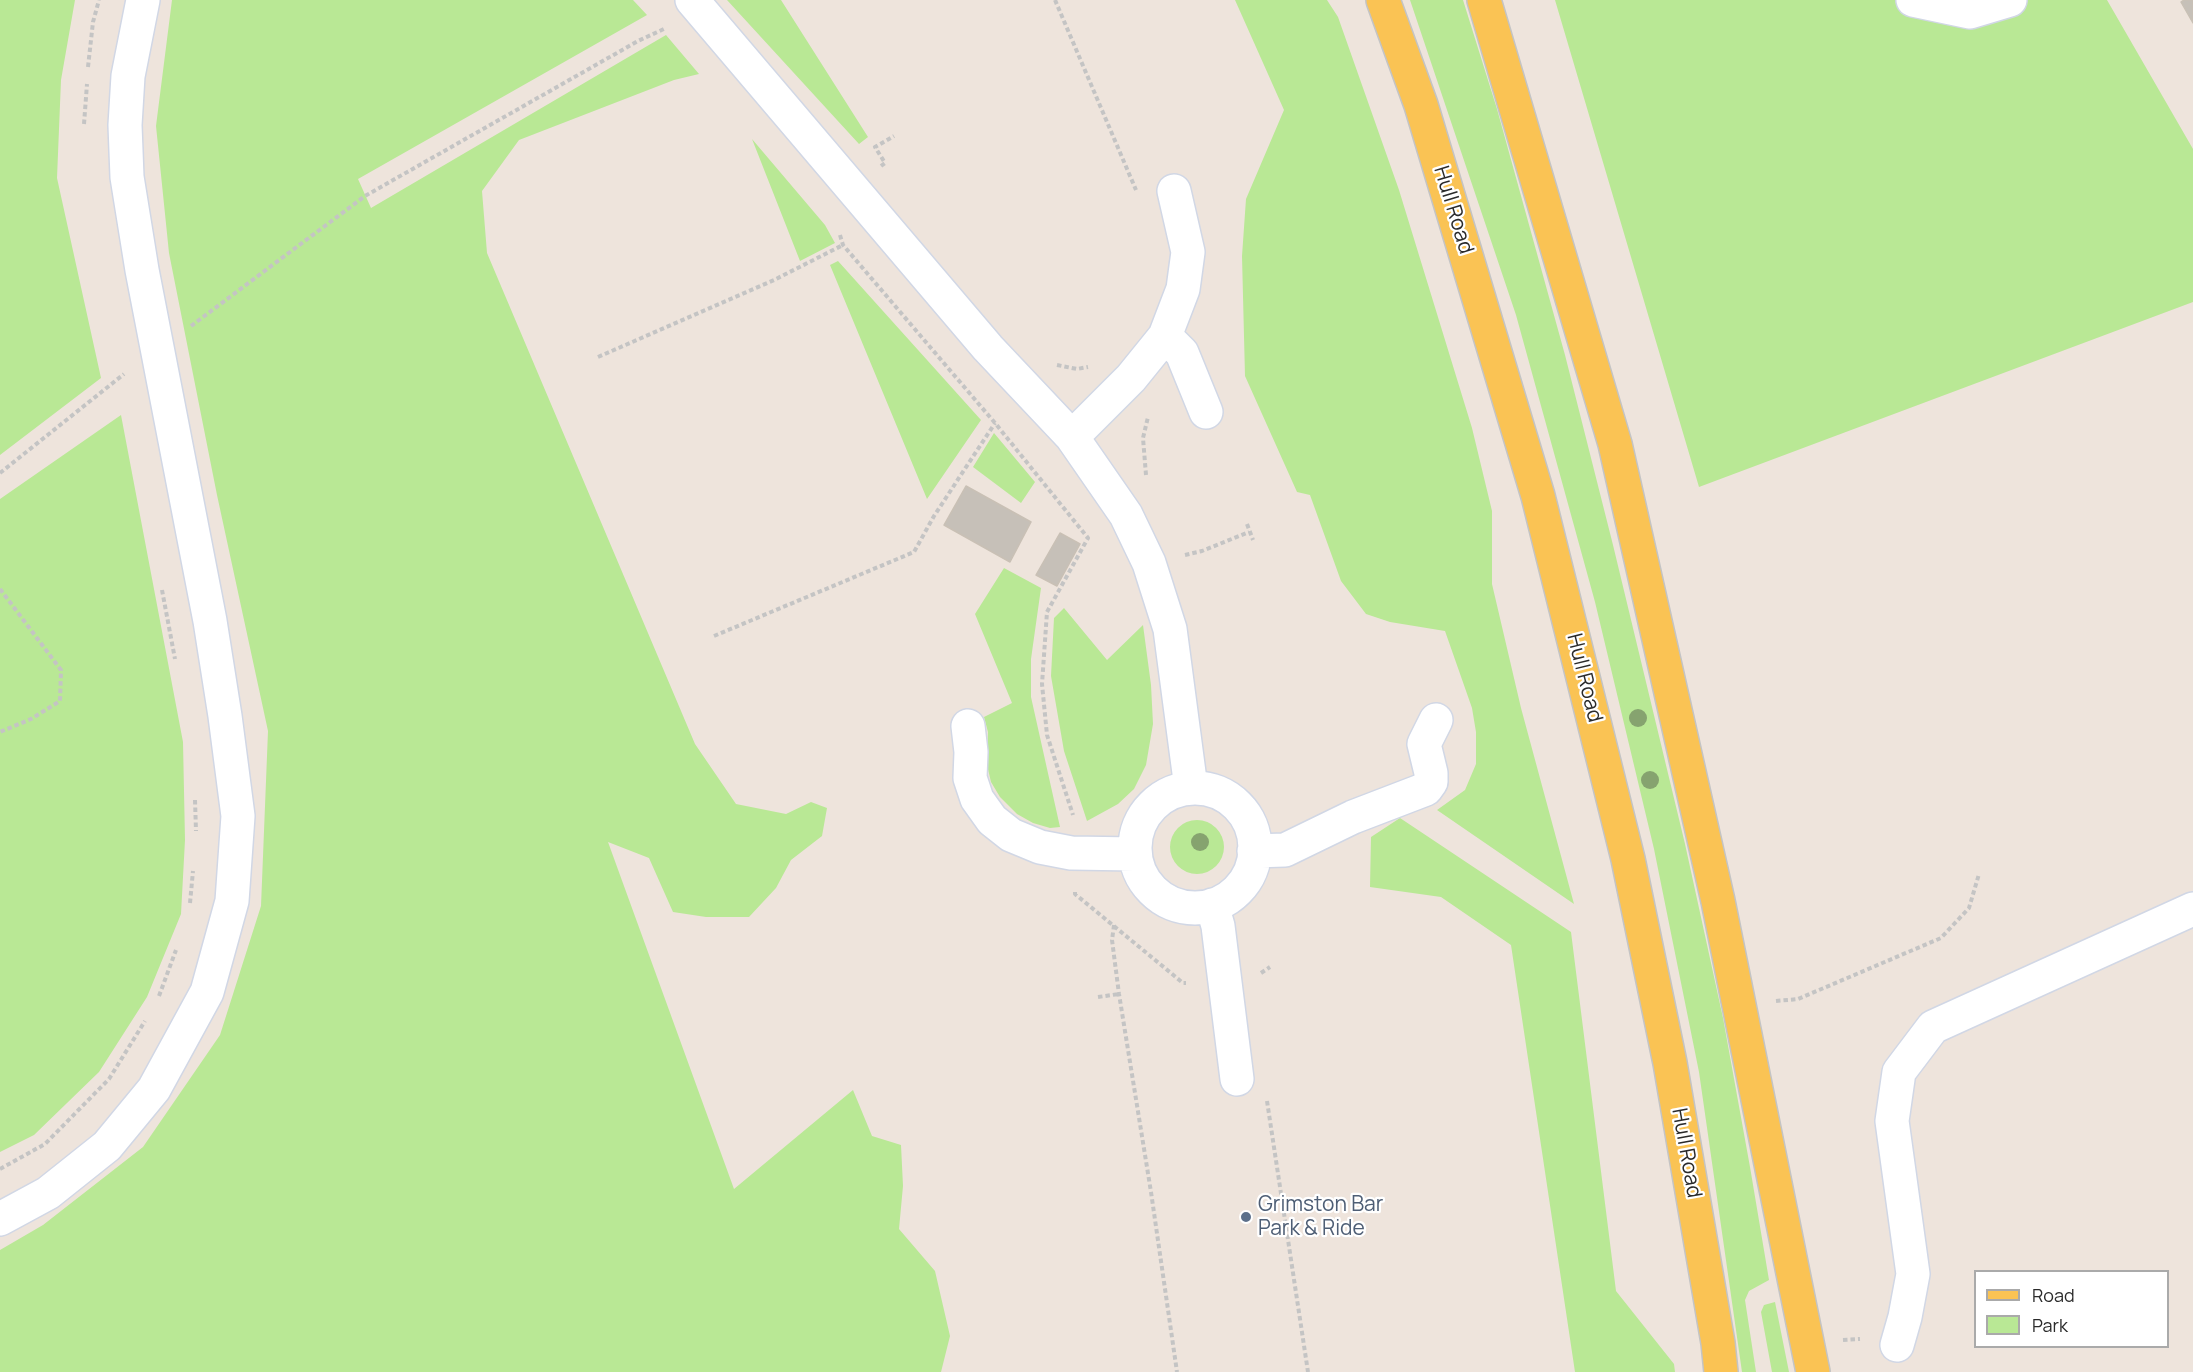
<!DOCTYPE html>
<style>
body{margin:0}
#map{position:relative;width:2193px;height:1372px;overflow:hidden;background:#eee4dc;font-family:Manrope,sans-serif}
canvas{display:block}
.legend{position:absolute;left:1974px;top:1270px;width:195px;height:78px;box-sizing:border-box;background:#fff;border:2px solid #aaa;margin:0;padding:8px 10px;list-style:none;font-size:18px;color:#2b2b2b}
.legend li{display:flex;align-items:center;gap:12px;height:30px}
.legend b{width:30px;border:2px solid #aaa}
</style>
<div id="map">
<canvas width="2193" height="1372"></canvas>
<ul class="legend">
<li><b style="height:8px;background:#fac354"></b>Road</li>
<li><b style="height:16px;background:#b9e895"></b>Park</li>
</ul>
</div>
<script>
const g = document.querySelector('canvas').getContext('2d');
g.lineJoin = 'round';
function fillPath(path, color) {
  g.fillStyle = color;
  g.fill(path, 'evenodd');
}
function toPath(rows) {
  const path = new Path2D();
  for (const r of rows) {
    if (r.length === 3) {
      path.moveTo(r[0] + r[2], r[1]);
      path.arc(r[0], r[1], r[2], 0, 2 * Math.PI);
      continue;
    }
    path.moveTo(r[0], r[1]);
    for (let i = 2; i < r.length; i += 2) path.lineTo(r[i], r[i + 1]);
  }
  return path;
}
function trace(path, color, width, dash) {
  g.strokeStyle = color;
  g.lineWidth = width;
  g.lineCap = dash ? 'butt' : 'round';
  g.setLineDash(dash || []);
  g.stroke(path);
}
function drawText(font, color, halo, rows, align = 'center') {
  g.font = font + ' Manrope,sans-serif';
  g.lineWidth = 4.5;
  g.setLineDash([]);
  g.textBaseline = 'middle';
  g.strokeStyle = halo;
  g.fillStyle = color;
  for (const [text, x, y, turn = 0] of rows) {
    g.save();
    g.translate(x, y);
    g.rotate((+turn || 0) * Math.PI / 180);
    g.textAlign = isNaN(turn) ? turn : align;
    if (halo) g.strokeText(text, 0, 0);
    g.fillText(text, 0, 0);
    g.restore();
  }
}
const green = toPath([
 [0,0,75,0,61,80,57,178,101,378,0,455],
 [172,0,633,0,647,15,358,179,371,208,666,35,699,74,674,80,519,140,482,191,487,253,695,744,736,804,786,814,811,802,827,808,822,836,791,860,776,888,749,917,706,917,673,912,649,858,608,842,734,1189,853,1090,872,1136,901,1145,903,1186,899,1229,935,1271,950,1336,941,1372,0,1372,0,1250,43,1225,143,1147,220,1035,261,906,268,731,217,495,169,253,156,126],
 [727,0,781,0,868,137,859,144],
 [1235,0,1327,0,1338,17,1399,190,1472,428,1492,511,1492,584,1521,708,1574,904,1437,810,1465,790,1476,764,1476,732,1472,708,1445,631,1390,622,1366,614,1341,581,1310,495,1297,492,1245,376,1242,256,1246,199,1284,110],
 [1410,0,1463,0,1497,109,1565,355,1613,545,1685,844,1723,1018,1750,1167,1769,1280,1749,1291,1745,1300,1756,1372,1742,1372,1699,1072,1654,849,1595,602,1516,315],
 [1555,0,2107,0,2193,149,2193,302,1699,487],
 [752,139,825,225,835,243,800,261],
 [838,261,981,420,927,499,830,265],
 [121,415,183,742,185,840,181,914,147,997,99,1072,34,1135,0,1152,0,499],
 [994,433,1035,482,1021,503,973,467],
 [1004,568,1041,588,1031,659,1031,697,1060,827,1050,828,1033,823,1017,814,1000,797,991,782,987,765,988,732,984,717,1012,703,975,614],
 [1064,608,1107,660,1143,625,1151,685,1153,724,1146,765,1134,789,1118,804,1087,821,1064,751,1051,676,1054,618],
 [1400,818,1571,932,1616,1291,1674,1364,1675,1372,1575,1372,1511,945,1441,897,1370,887,1371,837],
 [1197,847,27],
 [1775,1302,1789,1372,1772,1372,1761,1312,1764,1305]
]);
const building = toPath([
 [2184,0,2193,0,2193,23,2181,2,2184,0],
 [966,486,1031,522,1010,562,944,525,966,486],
 [1060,533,1080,544,1057,586,1036,575,1060,533]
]);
const path = toPath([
 [1055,0,1136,190],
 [88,67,93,22,99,0],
 [84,124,87,84],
 [881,166,885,163,875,147,894,136],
 [840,235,843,245,995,423,1088,538,1047,612,1042,684,1047,735,1073,815],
 [191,326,365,196,638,41,666,28],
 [598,357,774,280,843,245],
 [1057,365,1077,369,1088,367],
 [0,473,124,374],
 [1146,475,1143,438,1148,417],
 [1247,524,1253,540],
 [1185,555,1202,551,1249,532],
 [0,589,61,670,60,701,31,719,0,732],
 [162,590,175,659],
 [714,636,914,552,934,516,995,423],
 [195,800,196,831],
 [1075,892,1075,894,1183,983,1186,983],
 [190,903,193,871],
 [1114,925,1112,940,1119,994,1151,1192,1177,1372],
 [1261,973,1270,967],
 [159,996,176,950],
 [1098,997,1119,994],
 [1776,1001,1798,999,1941,938,1969,908,1979,874],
 [1267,1101,1308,1372],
 [0,1169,45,1144,109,1079,145,1021],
 [1843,1340,1860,1339]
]);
const minor = toPath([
 [692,0,988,348,1072,437,1126,515,1149,563,1170,629,1191,788],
 [1913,0,1970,12,2010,0],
 [1165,336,1182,353,1206,412],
 [1072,437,1131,378,1165,336,1183,289,1188,252,1174,191],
 [968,726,971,752,970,778,977,799,992,820,1011,835,1040,847,1071,853,1135,854],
 [1195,848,60],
 [1254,851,1285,850,1353,817,1426,789,1431,782,1431,773,1424,744,1436,720],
 [1212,905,1218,926,1237,1079],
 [0,1219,48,1193,107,1146,154,1089,207,992,232,901,238,816,225,716,210,621,142,270,127,177,125,125,128,76,143,0],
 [1897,1345,1905,1317,1913,1274,1892,1121,1899,1072,1933,1027,2193,909]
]);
const major = toPath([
 [1383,0,1421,105,1538,496,1628,859,1670,1063,1718,1343,1721,1372],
 [1484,0,1615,444,1718,901,1813,1372]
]);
const trees = [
 [1638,718],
 [1650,780],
 [1200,842]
];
const markers = [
 [1246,1217,6,"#5c6f8a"]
];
const streetNames = [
 ["Hull Road",1453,210,73],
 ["Hull Road",1584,678,76],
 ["Hull Road",1686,1153,80]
];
const serviceNames = [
 ["Grimston Bar",1258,1205],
 ["Park & Ride",1258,1229]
];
fillPath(green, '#b9e895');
fillPath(building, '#c6c0b8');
trace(building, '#c9c0b5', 1.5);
trace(minor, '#d1d7e5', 36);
trace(major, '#c4c4c4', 36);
trace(path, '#c4c4c4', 4, [4.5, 3]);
trace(minor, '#fff', 33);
trace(major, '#fac354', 33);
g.fillStyle = '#86a36f';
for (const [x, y] of trees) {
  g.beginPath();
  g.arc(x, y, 9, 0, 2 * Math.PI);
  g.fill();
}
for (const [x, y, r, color] of markers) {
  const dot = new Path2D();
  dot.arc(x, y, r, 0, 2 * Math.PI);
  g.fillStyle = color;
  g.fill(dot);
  trace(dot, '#fff', 2);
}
drawText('21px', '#2b2b2b', '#fff', streetNames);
drawText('21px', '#4e5e75', '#fff', serviceNames, 'left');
</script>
